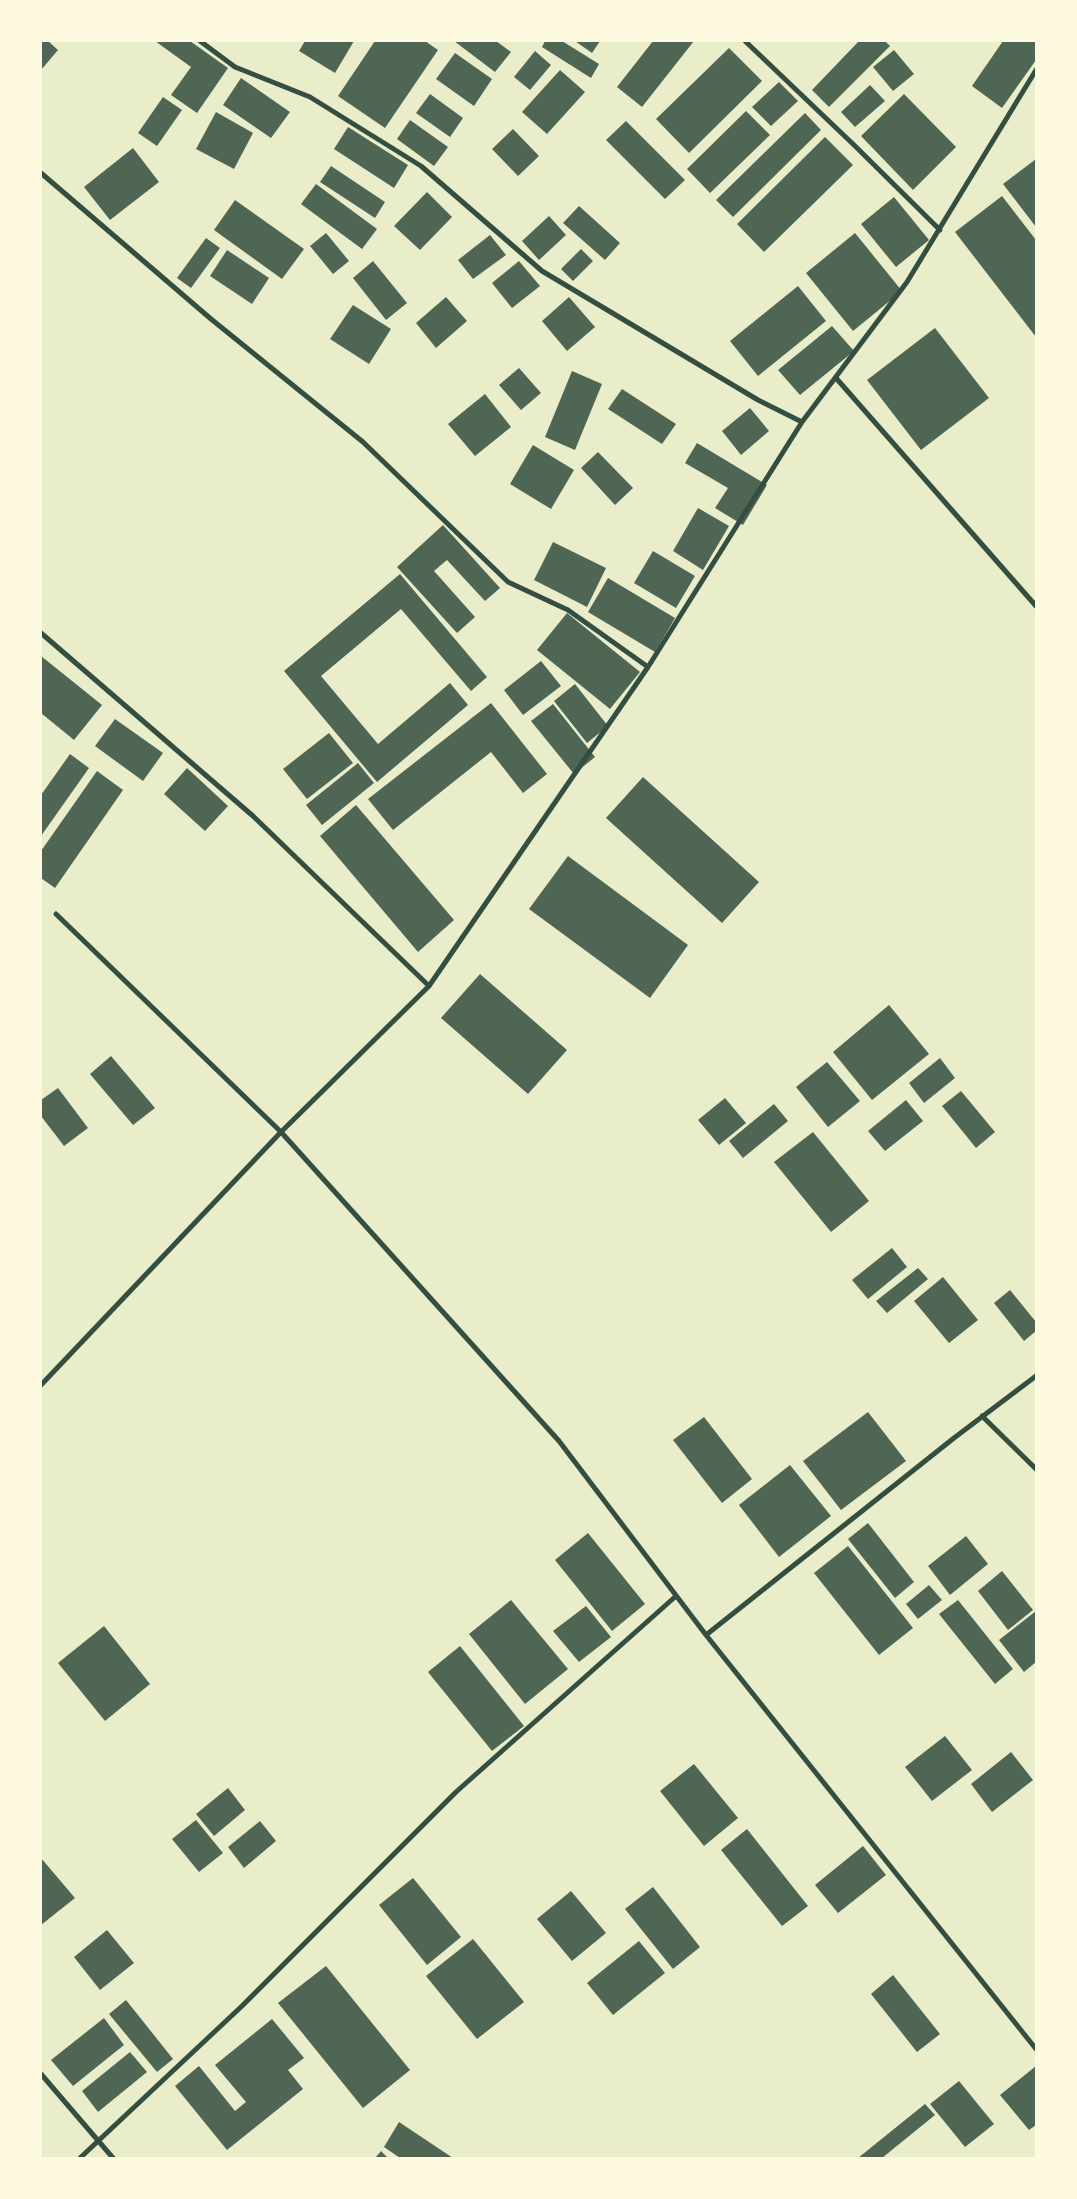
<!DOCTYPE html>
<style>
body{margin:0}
#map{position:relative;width:1077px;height:2199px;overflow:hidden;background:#e9edc9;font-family:Merriweather,serif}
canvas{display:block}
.frame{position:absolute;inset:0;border:42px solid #fefae0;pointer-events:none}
</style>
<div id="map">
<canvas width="1077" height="2199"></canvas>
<div class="frame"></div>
</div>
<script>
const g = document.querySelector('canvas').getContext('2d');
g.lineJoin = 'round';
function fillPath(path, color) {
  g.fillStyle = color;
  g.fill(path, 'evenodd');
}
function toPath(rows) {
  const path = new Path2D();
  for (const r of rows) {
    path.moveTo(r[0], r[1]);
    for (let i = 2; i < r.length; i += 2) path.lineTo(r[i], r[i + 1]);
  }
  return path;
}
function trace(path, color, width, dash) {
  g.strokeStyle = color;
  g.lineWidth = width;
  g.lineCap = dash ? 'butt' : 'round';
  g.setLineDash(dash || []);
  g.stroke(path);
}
const building = toPath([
 [41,41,48,41,58,50,41,70],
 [155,41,190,41,228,68,197,113,171,95,191,67],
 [305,41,354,41,335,73,299,51],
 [375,41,425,41,438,50,385,128,338,96],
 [454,41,496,41,511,52,495,72],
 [545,41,562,41,599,64,591,78,542,47],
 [575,41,600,41,592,53],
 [653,41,694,41,642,107,617,87],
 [859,41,885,41,890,46,829,107,812,90],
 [1003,41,1036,41,1036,60,1002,108,972,86],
 [729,48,762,81,689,153,656,119],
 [894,50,914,74,893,91,873,67],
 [535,51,551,65,530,90,514,77],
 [455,53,492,79,474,106,436,79],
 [560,70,585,92,547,134,522,112],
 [241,78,290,112,271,138,223,105],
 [779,82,798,101,771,126,752,107],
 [870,85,885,101,855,127,841,112],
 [430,94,463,118,450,137,416,113],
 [904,94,956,147,913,190,861,136],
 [163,97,182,110,157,146,138,133],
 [746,111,770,135,710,193,687,169],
 [216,112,253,133,234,169,196,149],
 [805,113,821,130,733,217,716,200],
 [410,120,448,147,434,166,397,139],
 [626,121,685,180,665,199,606,140],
 [348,127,408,165,394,188,334,149],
 [513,129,539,156,518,176,492,149],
 [825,137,853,165,764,252,737,224],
 [133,148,159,182,110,220,84,187],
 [1036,159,1036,227,1003,184],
 [331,166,385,202,375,218,320,182],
 [316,184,377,229,362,249,301,204],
 [427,192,452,217,420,250,394,226],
 [1002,196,1036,240,1036,337,955,232],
 [894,197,929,240,896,267,861,224],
 [235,200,304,249,282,279,214,230],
 [579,206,620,243,605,260,563,223],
 [549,216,566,235,539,260,522,241],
 [326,233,349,261,333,274,310,246],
 [855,233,902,291,853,331,806,273],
 [490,235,506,255,473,279,458,260],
 [206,238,220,248,191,288,177,278],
 [581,249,593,261,573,281,561,269],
 [227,250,269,278,252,304,210,276],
 [373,261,407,303,386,320,353,278],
 [519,261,540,286,512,308,492,283],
 [798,286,826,321,758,376,730,341],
 [446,297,467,321,436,348,416,323],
 [569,297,595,327,567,351,542,321],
 [353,305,391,329,369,364,330,339],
 [832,326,854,351,800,395,778,370],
 [935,328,989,398,921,450,867,380],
 [519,368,541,393,521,410,499,385],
 [572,371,602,384,575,450,545,437],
 [622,389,676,424,662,444,608,409],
 [485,394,511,427,475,456,448,424],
 [750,408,769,431,741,455,722,431],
 [697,443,767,485,743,525,715,508,728,488,685,463],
 [533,445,574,470,551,509,510,484],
 [598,452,633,488,615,505,581,468],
 [698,508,729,526,703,570,673,551],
 [443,525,500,588,485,601,447,560,434,571,475,617,457,633,397,567],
 [553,542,606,568,587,607,534,580],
 [653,551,695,576,676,608,634,583],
 [400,574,487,677,471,691,401,609,321,676,378,744,450,683,468,705,377,782,284,671],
 [608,578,675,618,655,652,588,612],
 [567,613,640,672,610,709,537,650],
 [41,656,102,705,74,740,41,713],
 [541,661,561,686,523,715,504,690],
 [575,684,608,726,587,743,554,701],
 [491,703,547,774,523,793,491,752,393,830,368,799],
 [553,704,595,757,574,774,531,721],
 [115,719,163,753,143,781,95,746],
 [329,733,353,763,307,799,283,769],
 [70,754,89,768,41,836,41,795],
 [358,763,374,783,322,825,306,805],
 [187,768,228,806,205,831,164,794],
 [97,771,123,790,55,888,41,878,41,851],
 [643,777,759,882,722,923,606,818],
 [356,805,454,920,418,952,320,836],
 [568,856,688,945,650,998,529,909],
 [480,974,567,1050,528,1094,441,1018],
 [889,1005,929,1054,872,1100,833,1052],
 [111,1056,155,1108,133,1125,90,1074],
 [940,1058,955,1078,924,1103,909,1083],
 [827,1062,860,1101,828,1127,796,1087],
 [58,1088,88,1128,64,1146,41,1116,41,1100],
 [961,1091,995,1132,976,1148,942,1106],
 [725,1098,746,1123,719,1145,698,1120],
 [906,1100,923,1121,885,1151,868,1131],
 [774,1104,788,1121,743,1158,729,1141],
 [813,1132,869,1201,831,1232,774,1162],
 [892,1248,907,1267,868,1299,852,1280],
 [918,1268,928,1279,887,1313,876,1301],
 [943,1277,978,1320,949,1343,914,1301],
 [1010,1290,1036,1322,1036,1331,1024,1341,994,1303],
 [868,1412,906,1461,841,1510,803,1461],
 [704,1417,752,1479,722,1503,673,1440],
 [790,1465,831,1516,779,1557,739,1505],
 [868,1523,914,1582,895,1598,848,1539],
 [588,1533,645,1604,612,1631,555,1560],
 [966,1536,988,1564,950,1595,928,1566],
 [848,1546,913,1628,879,1655,814,1573],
 [1002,1571,1033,1610,1008,1630,978,1591],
 [929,1585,942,1600,918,1619,906,1604],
 [511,1600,568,1669,525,1704,469,1634],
 [958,1600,1013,1669,995,1684,939,1614],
 [586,1606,611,1637,579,1662,553,1631],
 [1036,1611,1036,1662,1024,1672,999,1640],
 [104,1626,150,1684,105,1721,58,1663],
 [460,1646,524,1726,492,1751,428,1672],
 [945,1736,972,1770,932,1801,905,1767],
 [1011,1752,1033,1780,992,1812,971,1784],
 [694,1764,738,1818,704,1846,660,1791],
 [228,1788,245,1810,214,1836,196,1814],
 [196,1820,223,1853,199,1872,172,1839],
 [260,1821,276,1841,244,1868,228,1847],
 [747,1829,808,1906,782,1926,721,1850],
 [863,1846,886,1875,838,1913,815,1885],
 [41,1858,75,1898,41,1925],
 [413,1878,461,1937,427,1965,379,1905],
 [653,1887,700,1947,673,1969,625,1909],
 [571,1891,606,1933,572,1961,537,1919],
 [107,1930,134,1963,100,1990,74,1957],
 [473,1939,524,2002,477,2039,426,1976],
 [639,1941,665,1973,613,2015,587,1983],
 [326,1966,410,2070,363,2108,278,2003],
 [893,1975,940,2034,917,2052,871,1994],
 [126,2000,173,2059,157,2072,109,2014],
 [104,2018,124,2045,73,2086,51,2060],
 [272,2019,304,2058,288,2070,303,2089,227,2150,175,2086,199,2066,235,2111,246,2102,215,2065],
 [130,2052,147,2072,98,2112,82,2091],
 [1036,2066,1036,2125,1029,2130,1000,2095],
 [959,2081,994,2124,965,2147,930,2104],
 [925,2104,935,2115,882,2158,858,2158],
 [399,2122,453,2158,400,2158,384,2147],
 [381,2151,388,2158,375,2158]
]);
const minor = toPath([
 [200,41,235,67,310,97,421,166,542,271,758,400,802,422],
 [745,41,854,145,940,230],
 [41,173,211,319,363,442,508,582,568,610,648,667],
 [836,378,1036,606],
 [41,633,253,816,429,986],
 [56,914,281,1132,559,1441,706,1635,1036,2049],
 [41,1385,281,1132,429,986,648,667,802,422,907,282,1036,70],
 [982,1416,1036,1469],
 [706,1635,954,1438,1036,1376],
 [41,2074,113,2158],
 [80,2158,242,2006,456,1792,676,1596]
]);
fillPath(building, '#4f6655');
trace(minor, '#344e41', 5);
</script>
